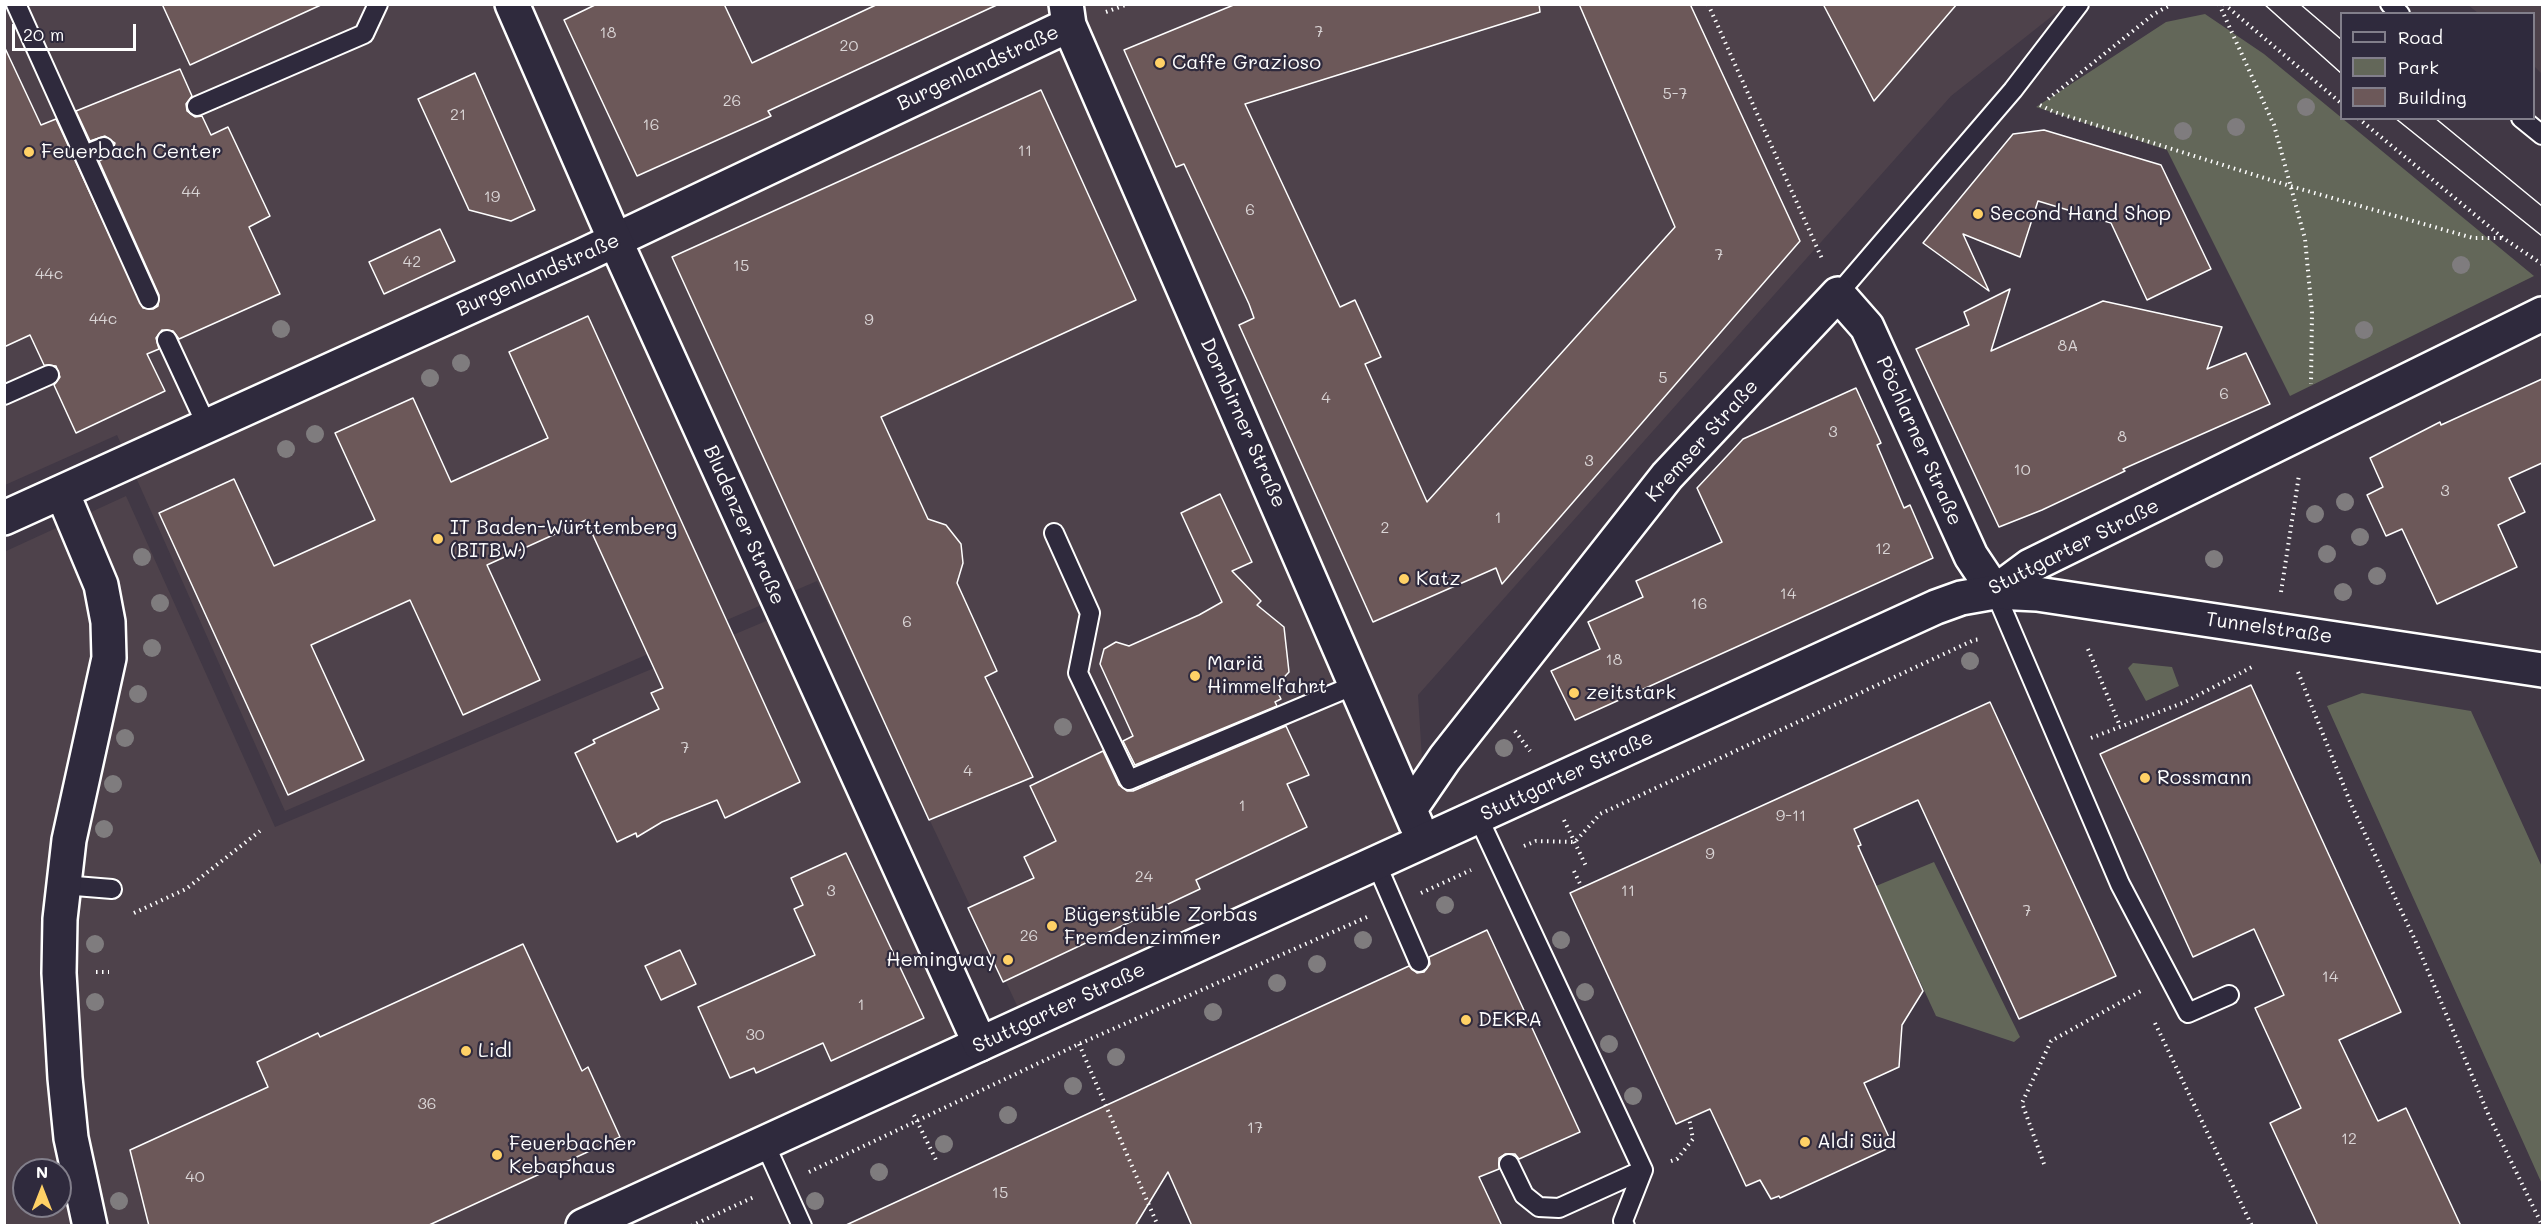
<!DOCTYPE html>
<meta charset="utf-8">
<style>
body{margin:0}
#map{position:relative;width:2547px;height:1230px;overflow:hidden;background:#413845;font-family:Mali,sans-serif}
canvas{display:block}
.frame{position:absolute;inset:0;border:6px solid #fff;pointer-events:none}
.legend{position:absolute;left:2340px;top:12px;width:195px;height:108px;box-sizing:border-box;background:#2f2a3d;border:2px solid #827f8b;margin:0;padding:8px 10px;list-style:none;font-size:18px;color:#fff}
.legend li{display:flex;align-items:center;gap:12px;height:30px}
.legend b{width:30px;border:2px solid #827f8b}
.north{position:absolute;left:12px;top:1158px;width:60px;height:60px;box-sizing:border-box;background:#2f2a3d;border:2px solid #827f8b;border-radius:50%;rotate:0deg;font-size:16px;font-weight:700;line-height:24px;text-align:center;color:#fff}
.north::after{content:'';display:block;margin:auto;width:21px;height:27px;background:#ffd166;clip-path:polygon(50% 0,100% 100%,50% 72%,0 100%)}
.scale{position:absolute;left:12px;top:24px;width:124px;height:27px;box-sizing:border-box;border:3px solid #fff;border-top:0;padding-left:8px;font-size:18px;line-height:21px;white-space:nowrap;color:#fff;-webkit-text-stroke:4px #2f2a3d;paint-order:stroke}
</style>
<div id="map">
<canvas width="2547" height="1230"></canvas>
<div class="frame"></div>
<ul class="legend">
<li><b style="height:8px;background:#2f2a3d"></b>Road</li>
<li><b style="height:16px;background:#636759"></b>Park</li>
<li><b style="height:16px;background:#6c5859"></b>Building</li>
</ul>
<div class="north">N</div>
<div class="scale">20 m</div>
</div>
<script>
const g = document.querySelector('canvas').getContext('2d');
g.lineJoin = 'round';
function fillPath(path, color) {
  g.fillStyle = color;
  g.fill(path, 'evenodd');
}
function toPath(rows) {
  const path = new Path2D();
  for (const r of rows) {
    path.moveTo(r[0], r[1]);
    for (let i = 2; i < r.length; i += 2) path.lineTo(r[i], r[i + 1]);
  }
  return path;
}
function trace(path, color, width, dash) {
  g.strokeStyle = color;
  g.lineWidth = width;
  g.lineCap = dash ? 'butt' : 'round';
  g.setLineDash(dash || []);
  g.stroke(path);
}
function drawText(font, color, halo, rows, align = 'center') {
  g.font = font + ' Mali,sans-serif';
  g.lineWidth = 4.5;
  g.setLineDash([]);
  g.textBaseline = 'middle';
  g.strokeStyle = halo;
  g.fillStyle = color;
  for (const [text, x, y, turn = 0] of rows) {
    g.save();
    g.translate(x, y);
    g.rotate((+turn || 0) * Math.PI / 180);
    g.textAlign = isNaN(turn) ? turn : align;
    if (halo) g.strokeText(text, 0, 0);
    g.fillText(text, 0, 0);
    g.restore();
  }
}
const built = toPath([
 [5,5,2066,5,1951,96,1418,695,1428,855,1030,1033,817,581,285,811,117,435,5,485],
 [2468,5,2542,5,2542,74,2534,66,2534,14,2478,13],
 [126,496,275,827,771,619,985,1061,626,1225,5,1225,4,552],
 [24,1170,60,1170,60,1206,24,1206]
]);
const green = toPath([
 [2205,14,2264,54,2534,276,2290,396,2167,150,2036,107,2166,22],
 [2133,663,2172,667,2179,686,2146,701,2128,668],
 [2362,693,2471,711,2542,867,2542,1184,2327,706],
 [1934,862,2020,1037,2014,1042,1936,1016,1876,886]
]);
const building = toPath([
 [162,4,323,4,190,65,162,4],
 [597,4,724,4,752,63,878,4,999,4,768,111,771,116,637,176,564,20,597,4],
 [1236,4,1539,4,1540,12,1245,104,1340,307,1355,300,1381,357,1365,364,1427,502,1675,227,1579,4,1690,4,1800,241,1502,584,1496,568,1373,622,1239,325,1254,318,1249,304,1184,164,1176,167,1124,50,1236,4],
 [1823,4,1957,4,1874,101,1823,4],
 [4,46,41,125,56,119,143,308,153,309,158,306,159,295,99,161,112,154,115,143,105,136,90,141,76,111,180,69,192,96,186,104,187,111,195,117,202,116,211,135,228,127,270,216,249,227,280,294,179,339,173,331,162,330,156,338,159,349,147,354,165,391,76,433,54,385,60,377,56,366,44,365,30,335,4,347,4,46],
 [475,73,535,210,511,221,469,210,418,99,475,73],
 [1041,90,1136,300,881,417,928,519,946,525,961,544,963,563,957,583,997,671,985,677,1033,777,929,820,672,257,1041,90],
 [2044,130,2161,165,2211,269,2147,300,2111,223,2038,201,2020,257,1963,234,1989,291,1923,243,2013,134,2044,130],
 [440,229,455,261,384,294,369,262,440,229],
 [2010,289,1991,351,2103,301,2222,327,2207,369,2246,353,2270,404,2123,469,2125,471,2042,510,1999,527,1916,349,1969,325,1964,312,2010,289],
 [588,316,800,782,725,818,717,800,662,822,637,837,636,833,617,842,575,753,595,743,593,740,659,709,651,693,663,688,586,520,487,565,540,680,463,715,410,600,311,645,364,760,288,795,159,513,234,479,274,566,375,520,335,433,413,398,451,482,548,438,509,352,588,316],
 [2542,379,2542,463,2509,478,2525,512,2498,525,2517,567,2437,604,2402,529,2386,536,2367,495,2383,487,2370,458,2440,422,2441,425,2542,379],
 [1856,388,1881,443,1877,445,1904,508,1910,505,1933,558,1575,720,1551,671,1600,649,1588,622,1643,597,1636,581,1722,542,1697,488,1743,439,1856,388],
 [1220,494,1252,562,1232,571,1261,601,1257,605,1284,627,1289,672,1275,687,1281,699,1275,702,1277,706,1135,765,1123,741,1133,736,1100,664,1104,649,1116,642,1129,646,1199,615,1222,602,1181,513,1220,494],
 [2251,685,2401,1012,2339,1040,2378,1121,2406,1108,2461,1226,2318,1226,2270,1123,2301,1108,2255,1008,2284,995,2254,929,2193,957,2100,754,2251,685],
 [1990,702,2116,976,2019,1019,1918,800,1854,829,1861,845,1858,846,1923,991,1902,1025,1899,1067,1864,1083,1893,1146,1780,1198,1779,1196,1771,1199,1760,1180,1746,1186,1710,1109,1676,1124,1570,893,1990,702],
 [1286,726,1309,775,1287,784,1307,827,1196,880,1200,889,1003,982,968,908,1034,878,1024,857,1056,841,1030,786,1103,751,1119,785,1127,791,1133,791,1286,726],
 [846,853,924,1018,831,1061,823,1043,756,1073,754,1068,730,1078,698,1007,815,955,794,909,803,905,791,878,846,853],
 [1487,930,1580,1132,1519,1159,1515,1154,1505,1154,1499,1158,1499,1169,1479,1177,1502,1226,1192,1226,1168,1172,1135,1226,844,1226,1409,966,1417,973,1424,972,1430,964,1429,957,1487,930],
 [523,944,582,1071,588,1067,620,1137,427,1226,149,1226,130,1150,268,1087,257,1062,318,1033,320,1037,523,944],
 [680,950,696,984,661,1000,645,966,680,950]
]);
const path = toPath([
 [1708,4,1823,261],
 [2219,4,2274,125,2305,239,2312,313,2311,384],
 [2224,4,2342,104],
 [1106,12,1128,4],
 [2048,99,2154,14,2172,4],
 [2040,105,2054,112,2290,186,2473,238,2503,238],
 [2358,118,2503,238,2542,264],
 [2281,592,2299,475],
 [2088,649,2120,726],
 [2298,672,2351,804,2415,940,2489,1116,2542,1225],
 [1515,731,1530,751],
 [2091,738,2185,702,2252,667],
 [1564,820,1586,866],
 [1524,846,1536,841,1575,842,1600,814,1974,640,1981,639],
 [1574,871,1582,888],
 [1421,893,1471,870],
 [134,913,186,889,260,831],
 [96,972,109,972],
 [2155,1023,2252,1226],
 [1079,1044,1158,1226],
 [914,1115,937,1162],
 [1671,1161,1677,1159,1693,1139,1689,1118],
 [2044,1164,2022,1103,2051,1041,2141,991],
 [809,1172,1079,1044,1367,917],
 [691,1226,756,1196]
]);
const service = toPath([
 [16,4,149,299],
 [2390,4,2400,14],
 [197,106,364,34,378,4],
 [2521,118,2542,135],
 [84,155,104,147],
 [1838,294,2013,90,2079,4],
 [167,340,207,426],
 [4,395,49,375],
 [1054,533,1090,613,1078,673,1129,780,1357,684],
 [1995,592,2120,884,2188,1013,2229,995],
 [1478,817,1643,1170,1623,1221,1625,1226],
 [1376,863,1419,962],
 [63,885,112,889],
 [765,1144,802,1226],
 [1509,1164,1524,1195,1539,1207,1559,1208,1643,1170]
]);
const minor = toPath([
 [1066,4,1069,25,1416,824],
 [62,492,101,585,108,622,109,658,69,840,60,919,59,973,65,1078,71,1138,90,1226],
 [4,518,582,256,1069,25],
 [1410,809,1445,758,1667,476,1838,294,1867,327,1971,556,1995,592,2030,566,2542,314]
]);
const tertiary = toPath([
 [583,1226,980,1044]
]);
const primary = toPath([
 [512,4,615,240,980,1044,1936,607,1961,598,1995,592,2037,594,2542,670]
]);
const tram = toPath([
 [2264,4,2342,74],
 [2300,4,2342,40],
 [2395,118,2542,236],
 [2435,118,2542,206]
]);
const trees = [
 [2306,107],
 [2236,127],
 [2183,131],
 [2461,265],
 [281,329],
 [2364,330],
 [461,363],
 [430,378],
 [315,434],
 [286,449],
 [2345,502],
 [2315,514],
 [2360,537],
 [2327,554],
 [142,557],
 [2214,559],
 [2377,576],
 [2343,592],
 [160,603],
 [152,648],
 [1970,661],
 [138,694],
 [1063,727],
 [125,738],
 [1504,748],
 [113,784],
 [104,829],
 [1445,905],
 [1363,940],
 [1561,940],
 [95,944],
 [1317,964],
 [1277,983],
 [1585,992],
 [95,1002],
 [1213,1012],
 [1609,1044],
 [1116,1057],
 [1073,1086],
 [1633,1096],
 [1008,1115],
 [944,1144],
 [879,1172],
 [119,1201],
 [815,1201]
];
const markers = [
 [1160,63,6,"#ffd166"],
 [29,152,6,"#ffd166"],
 [1978,214,6,"#ffd166"],
 [438,539,6,"#ffd166"],
 [1404,579,6,"#ffd166"],
 [1195,676,6,"#ffd166"],
 [1574,693,6,"#ffd166"],
 [2145,778,6,"#ffd166"],
 [1052,926,6,"#ffd166"],
 [1008,960,6,"#ffd166"],
 [1466,1020,6,"#ffd166"],
 [466,1051,6,"#ffd166"],
 [1805,1142,6,"#ffd166"],
 [497,1155,6,"#ffd166"]
];
const numberNames = [
 ["7",1319,32],
 ["18",608,33],
 ["20",849,46],
 ["5-7",1675,94],
 ["26",732,101],
 ["21",458,115],
 ["16",651,125],
 ["11",1025,151],
 ["44",191,192],
 ["19",492,197],
 ["6",1250,210],
 ["7",1719,255],
 ["42",412,262],
 ["15",741,266],
 ["44c",49,274],
 ["44c",103,319],
 ["9",869,320],
 ["8A",2068,346],
 ["5",1663,378],
 ["6",2224,394],
 ["4",1326,398],
 ["3",1833,432],
 ["8",2122,437],
 ["3",1589,461],
 ["10",2022,470],
 ["3",2445,491],
 ["1",1498,518],
 ["2",1385,528],
 ["12",1883,549],
 ["14",1788,594],
 ["16",1699,604],
 ["6",907,622],
 ["18",1614,660],
 ["7",685,748],
 ["4",968,771],
 ["1",1242,806],
 ["9-11",1791,816],
 ["9",1710,854],
 ["24",1144,877],
 ["3",831,891],
 ["11",1628,891],
 ["7",2027,911],
 ["26",1029,936],
 ["14",2330,977],
 ["1",861,1005],
 ["30",755,1035],
 ["36",427,1104],
 ["17",1255,1128],
 ["12",2349,1139],
 ["40",195,1177],
 ["15",1000,1193]
];
const poiNames = [
 ["Caffe Grazioso",1172,63],
 ["Feuerbach Center",41,152],
 ["Second Hand Shop",1990,214],
 ["IT Baden-Württemberg",450,528],
 ["(BITBW)",450,551],
 ["Katz",1416,579],
 ["Mariä",1207,664],
 ["Himmelfahrt",1207,687],
 ["zeitstark",1586,693],
 ["Rossmann",2157,778],
 ["Bügerstüble Zorbas",1064,915],
 ["Fremdenzimmer",1064,938],
 ["Hemingway",996,960,"right"],
 ["DEKRA",1478,1020],
 ["Lidl",478,1051],
 ["Aldi Süd",1817,1142],
 ["Feuerbacher",509,1144],
 ["Kebaphaus",509,1167]
];
const streetNames = [
 ["Burgenlandstraße",978,68,-25],
 ["Burgenlandstraße",538,275,-24],
 ["Dornbirner Straße",1243,423,66],
 ["Kremser Straße",1702,441,-48],
 ["Pöchlarner Straße",1919,441,66],
 ["Bludenzer Straße",744,525,66],
 ["Stuttgarter Straße",2074,547,-27],
 ["Tunnelstraße",2269,628,8],
 ["Stuttgarter Straße",1567,776,-25],
 ["Stuttgarter Straße",1059,1008,-25]
];
fillPath(built, '#4e424b');
fillPath(green, '#636759');
fillPath(building, '#6c5859');
trace(building, '#fff', 1.5);
trace(service, '#fff', 22);
trace(minor, '#fff', 38);
trace(tertiary, '#fff', 38);
trace(primary, '#fff', 38);
trace(path, '#fff', 4, [1.5, 4.5]);
trace(service, '#2f2a3d', 18);
trace(minor, '#2f2a3d', 33);
trace(tertiary, '#2f2a3d', 33);
trace(primary, '#2f2a3d', 33);
trace(tram, '#fff', 1.5);
g.fillStyle = '#7f7c7e';
for (const [x, y] of trees) {
  g.beginPath();
  g.arc(x, y, 9, 0, 2 * Math.PI);
  g.fill();
}
for (const [x, y, r, color] of markers) {
  const dot = new Path2D();
  dot.arc(x, y, r, 0, 2 * Math.PI);
  g.fillStyle = color;
  g.fill(dot);
  trace(dot, '#2f2a3d', 2);
}
drawText('16px', '#dad5d6', null, numberNames);
drawText('20px', '#fff', '#2f2a3d', poiNames, 'left');
drawText('20px', '#fff', '#2f2a3d', streetNames);
</script>
